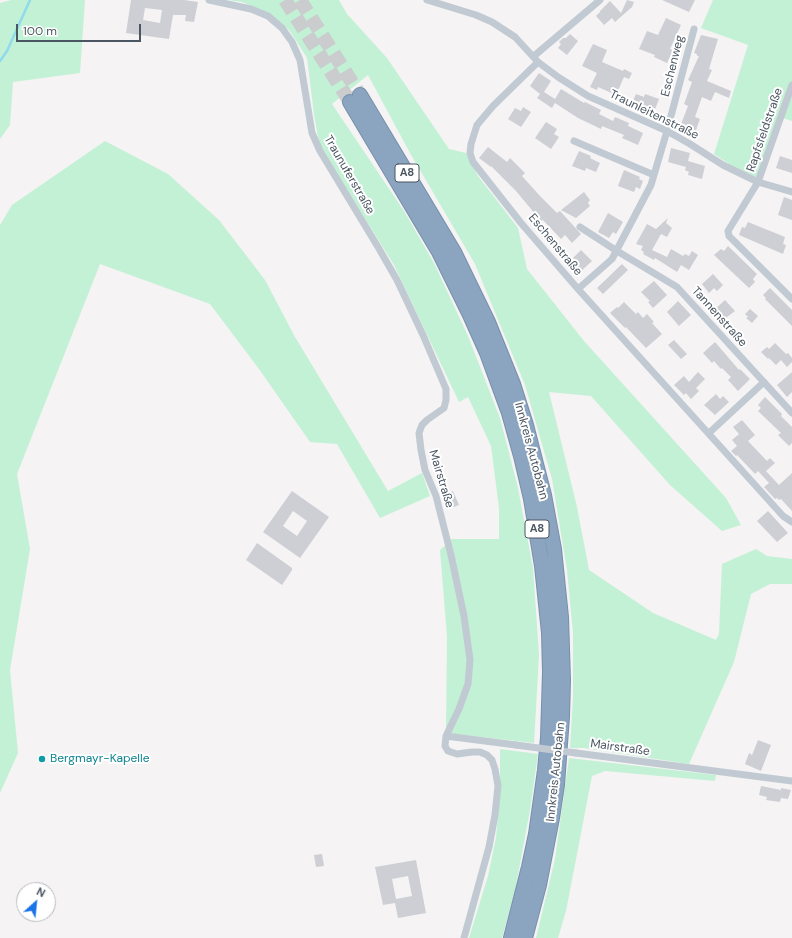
<!DOCTYPE html>
<meta charset="utf-8">
<style>
body{margin:0}
#map{position:relative;width:792px;height:938px;overflow:hidden;background:#f5f3f3;font-family:"DM Sans",sans-serif}
canvas{display:block}
.north{position:absolute;left:16px;top:882px;width:40px;height:40px;box-sizing:border-box;background:#fff;border:1px solid #b7bbc0;border-radius:50%;rotate:27deg;font-size:11px;font-weight:700;line-height:16px;text-align:center;color:#4a5661}
.north::after{content:'';display:block;margin:auto;width:14px;height:18px;background:#1a73e8;clip-path:polygon(50% 0,100% 100%,50% 72%,0 100%)}
.scale{position:absolute;left:16px;top:24px;width:125px;height:18px;box-sizing:border-box;border:2px solid #4a5661;border-top:0;padding-left:5px;font-size:12px;line-height:14px;white-space:nowrap;color:#4a5661;-webkit-text-stroke:3px #fff;paint-order:stroke}
</style>
<div id="map">
<canvas width="792" height="938"></canvas>
<div class="north">N</div>
<div class="scale">100 m</div>
</div>
<script>
const g = document.querySelector('canvas').getContext('2d');
g.lineJoin = 'round';
function fillPath(path, color) {
  g.fillStyle = color;
  g.fill(path, 'evenodd');
}
function toPath(rows) {
  const path = new Path2D();
  for (const r of rows) {
    path.moveTo(r[0], r[1]);
    for (let i = 2; i < r.length; i += 2) path.lineTo(r[i], r[i + 1]);
  }
  return path;
}
function trace(path, color, width, dash) {
  g.strokeStyle = color;
  g.lineWidth = width;
  g.lineCap = dash ? 'butt' : 'round';
  g.setLineDash(dash || []);
  g.stroke(path);
}
function drawText(font, color, halo, rows, align = 'center') {
  g.font = font + ' "DM Sans",sans-serif';
  g.lineWidth = 4;
  g.setLineDash([]);
  g.textBaseline = 'middle';
  g.strokeStyle = halo;
  g.fillStyle = color;
  for (const [text, x, y, turn = 0] of rows) {
    g.save();
    g.translate(x, y);
    g.rotate((+turn || 0) * Math.PI / 180);
    g.textAlign = isNaN(turn) ? turn : align;
    if (halo) g.strokeText(text, 0, 0);
    g.fillText(text, 0, 0);
    g.restore();
  }
}
const green = toPath([
 [11,0,85,0,80,73,13,82,10,125,0,139,0,3],
 [228,0,339,0,347,14,387,58,449,149,466,153,478,176,518,228,527,269,584,341,726,498,741,525,722,531,670,485,591,396,549,392,577,507,589,570,653,613,716,640,719,634,722,564,756,549,767,556,792,559,792,584,770,584,751,594,734,662,689,764,584,748,570,748,573,698,573,633,567,570,552,479,525,385,475,264,410,153,368,75,332,104,404,211,434,263,468,336,500,418,518,488,533,568,539,655,534,743,446,733,447,636,440,550,452,539,499,539,499,508,491,446,468,397,459,402,394,265,336,172,319,143,314,114,307,58,290,31,270,14,242,2],
 [713,0,792,0,792,121,783,118,758,178,734,167,714,154,748,45,701,28],
 [105,141,168,174,219,220,265,280,295,337,388,491,422,473,430,496,380,518,337,444,310,442,259,369,210,304,100,264,17,474,30,549,10,670,18,753,0,793,0,225,12,205],
 [500,749,538,754,530,810,515,891,502,938,469,938,488,876,496,838,500,794],
 [569,758,716,775,715,781,605,771,592,776,566,911,558,938,536,938,555,859]
]);
const stream = toPath([
 [0,61,7,51,30,0]
]);
const building = toPath([
 [131,0,184,0,198,2,194,22,185,21,186,15,173,15,169,39,126,33],
 [145,8,162,10,160,23,143,20],
 [627,0,634,2,632,7,615,22,612,18,604,25,596,16,600,12,600,11,610,1,621,13],
 [662,0,695,0,689,12],
 [666,18,681,25,670,49,673,50,667,63,654,57,655,55,639,49,647,31,658,35],
 [570,34,578,41,567,55,558,48,561,44,559,42,563,38,566,38],
 [701,35,718,39,709,69,712,70,707,81,731,91,729,98,715,92,711,101,702,97,695,117,700,119,695,133,680,127,688,106,684,104,692,82,688,80,699,56,697,56,697,54,694,53],
 [593,44,607,50,602,62,623,71,624,69,632,73,629,79,624,77,616,95,598,87,597,90,590,87,597,73,582,66],
 [539,73,551,81,544,92,555,99,561,89,584,103,585,102,601,110,599,114,613,121,615,117,629,123,628,126,643,133,638,145,622,138,624,135,602,126,601,129,578,118,555,103,552,108,537,98,540,94,530,86],
 [636,94,644,97,645,94,659,99,654,112,632,103],
 [523,107,531,112,521,127,508,119,515,108,521,111],
 [546,122,557,129,554,134,559,137,551,149,535,138],
 [488,147,507,162,510,158,525,173,522,176,540,196,557,213,560,211,581,234,572,243,565,235,561,239,543,220,541,221,516,191,491,166,491,167,479,158],
 [671,148,690,153,688,161,705,166,702,179,688,175,689,172,685,170,686,167,668,162],
 [579,151,591,156,590,158,600,163,596,172,586,168,585,171,572,166],
 [780,156,792,160,792,173,776,168],
 [624,170,640,177,639,179,643,181,640,189,636,187,634,192,618,186],
 [584,192,590,200,588,203,590,206,576,218,561,210],
 [784,197,792,200,792,220,778,215],
 [608,213,623,222,616,234,613,232,609,238,598,232],
 [668,218,666,223,672,228,667,237,661,234,652,250,667,257,671,249,683,256,685,254,689,256,692,251,698,255,689,270,681,265,677,272,655,258,654,260,643,254,644,252,641,250,643,246,636,244,647,224,656,229],
 [748,222,785,237,783,244,786,245,783,254,739,235,742,227,745,228],
 [728,246,757,274,753,279,755,282,749,288,714,255,721,249,724,251],
 [581,250,592,261,579,273,571,265,575,260,573,258],
 [622,264,628,270,603,294,597,288],
 [713,274,723,285,717,291,714,288,709,293,702,284],
 [654,281,667,295,653,308,648,302,650,301,641,292],
 [770,288,792,310,792,326,765,299,766,298,763,295],
 [725,300,735,311,723,320,714,310],
 [678,301,691,315,679,326,667,312],
 [624,302,636,314,638,312,643,318,647,314,654,322,652,323,662,334,646,348,626,327,625,328,610,313,617,307,618,308],
 [750,309,758,316,752,323,746,318,748,317,745,314],
 [674,340,687,354,681,359,668,345],
 [715,342,739,370,740,369,750,379,738,391,728,380,731,377,722,368,721,369,714,361,712,363,703,353],
 [775,343,786,354,788,353,792,358,792,362,787,367,781,360,776,365,769,358,768,359,761,352,767,347,769,349],
 [698,372,705,379,696,388,699,391,691,399,686,393,684,395,674,385,684,376,689,382],
 [792,372,792,392,787,397,777,385],
 [716,394,720,399,723,396,729,402,715,415,704,405],
 [765,397,782,414,781,416,792,427,792,443,789,446,778,435,781,433,758,411,761,408,758,405],
 [742,420,755,435,748,441,767,461,770,458,775,463,766,471,779,485,792,473,792,511,781,499,779,500,777,498,775,499,764,487,769,483,758,471,755,474,737,455,736,456,731,451,737,446,732,440,739,434,733,427],
 [292,491,329,517,300,558,263,532],
 [293,511,307,521,297,536,283,526],
 [453,491,459,505,449,509,443,495],
 [768,511,788,533,777,542,757,521],
 [257,543,292,568,292,570,282,585,246,560],
 [758,740,771,745,761,771,745,764,749,753,752,755],
 [761,786,781,790,781,788,791,790,788,799,781,798,780,802,766,800,767,797,759,795],
 [322,854,324,866,316,867,314,855],
 [416,860,426,913,398,918,395,903,383,905,375,867],
 [408,876,412,896,396,899,392,879]
]);
const motorwayTunnel = toPath([
 [285,0,350,102],
 [300,0,360,95]
]);
const minor = toPath([
 [209,0,251,9,268,16,282,28,292,42,300,60,312,133,320,151,378,247,397,280,423,335,446,389,446,400,444,408,427,420,422,425,419,433,421,450,425,470,436,496,451,555,464,616,470,660,468,684,459,709,446,736,445,746,448,751,457,754,472,752,480,752,487,755,492,760,495,769,498,786,495,815,489,847,464,938],
 [427,0,476,15,492,22,515,37,538,62,558,77,588,96,667,131,690,144,723,165,758,182,792,192],
 [534,56,600,0],
 [538,62,493,106,477,125,471,144,470,153,473,162,521,223,578,289,783,516,792,522],
 [792,85,758,182,728,231,729,236,792,299],
 [574,141,654,175],
 [580,227,617,251,677,287,792,413],
 [578,289,612,259,651,185,667,131,694,29],
 [709,433,764,382],
 [446,736,516,745],
 [576,753,792,781]
]);
const motorway = toPath([
 [360,95,454,252,488,322,513,384,526,425,544,495,554,549,561,617,563,680,562,717,557,785,552,818,539,885,525,938],
 [350,102,439,252,470,315,487,353,509,413,521,456,531,499,542,566,549,633,550,672,548,738,545,770,536,834,529,867,511,938]
]);
const minorBridge = toPath([
 [516,745,576,753]
]);
const markers = [
 [42,759,4,"#0f9aa8"]
];
const shields = [
 [407,173,24],
 [537,529,24]
];
const shieldNames = [
 ["A8",407,173],
 ["A8",537,529]
];
const streetNames = [
 ["Eschenweg",673,66,-76],
 ["Traunleitenstraße",654,115,26],
 ["Rapfsfeldstraße",765,130,-71],
 ["Traunuferstraße",349,175,60],
 ["Eschenstraße",555,245,50],
 ["Tannenstraße",719,317,48],
 ["Innkreis Autobahn",531,451,75],
 ["Mairstraße",441,479,73],
 ["Mairstraße",620,748,8],
 ["Innkreis Autobahn",556,772,-84]
];
const cultureNames = [
 ["Bergmayr-Kapelle",50,759]
];
fillPath(green, '#c3f1d5');
trace(stream, '#90daee', 2.5);
fillPath(building, '#cdcfd5');
trace(motorwayTunnel, '#caccce', 14, [14, 7]);
trace(motorway, '#7690ad', 16);
trace(minor, '#c1cad2', 7);
trace(motorway, '#8ba5c1', 14);
trace(minorBridge, '#c1cad2', 7);
for (const [x, y, r, color] of markers) {
  const dot = new Path2D();
  dot.arc(x, y, r, 0, 2 * Math.PI);
  g.fillStyle = color;
  g.fill(dot);
  trace(dot, '#fff', 1.5);
}
for (const [x, y, w] of shields) {
  const box = new Path2D();
  box.roundRect(x - w / 2, y - 9, w, 18, 3);
  g.fillStyle = '#fff';
  g.fill(box);
  trace(box, '#4a5661', 1);
}
drawText('bold 11px', '#4a5661', null, shieldNames);
drawText('12px', '#4a5661', '#fff', streetNames);
drawText('12px', '#0d838f', '#fff', cultureNames, 'left');
</script>
